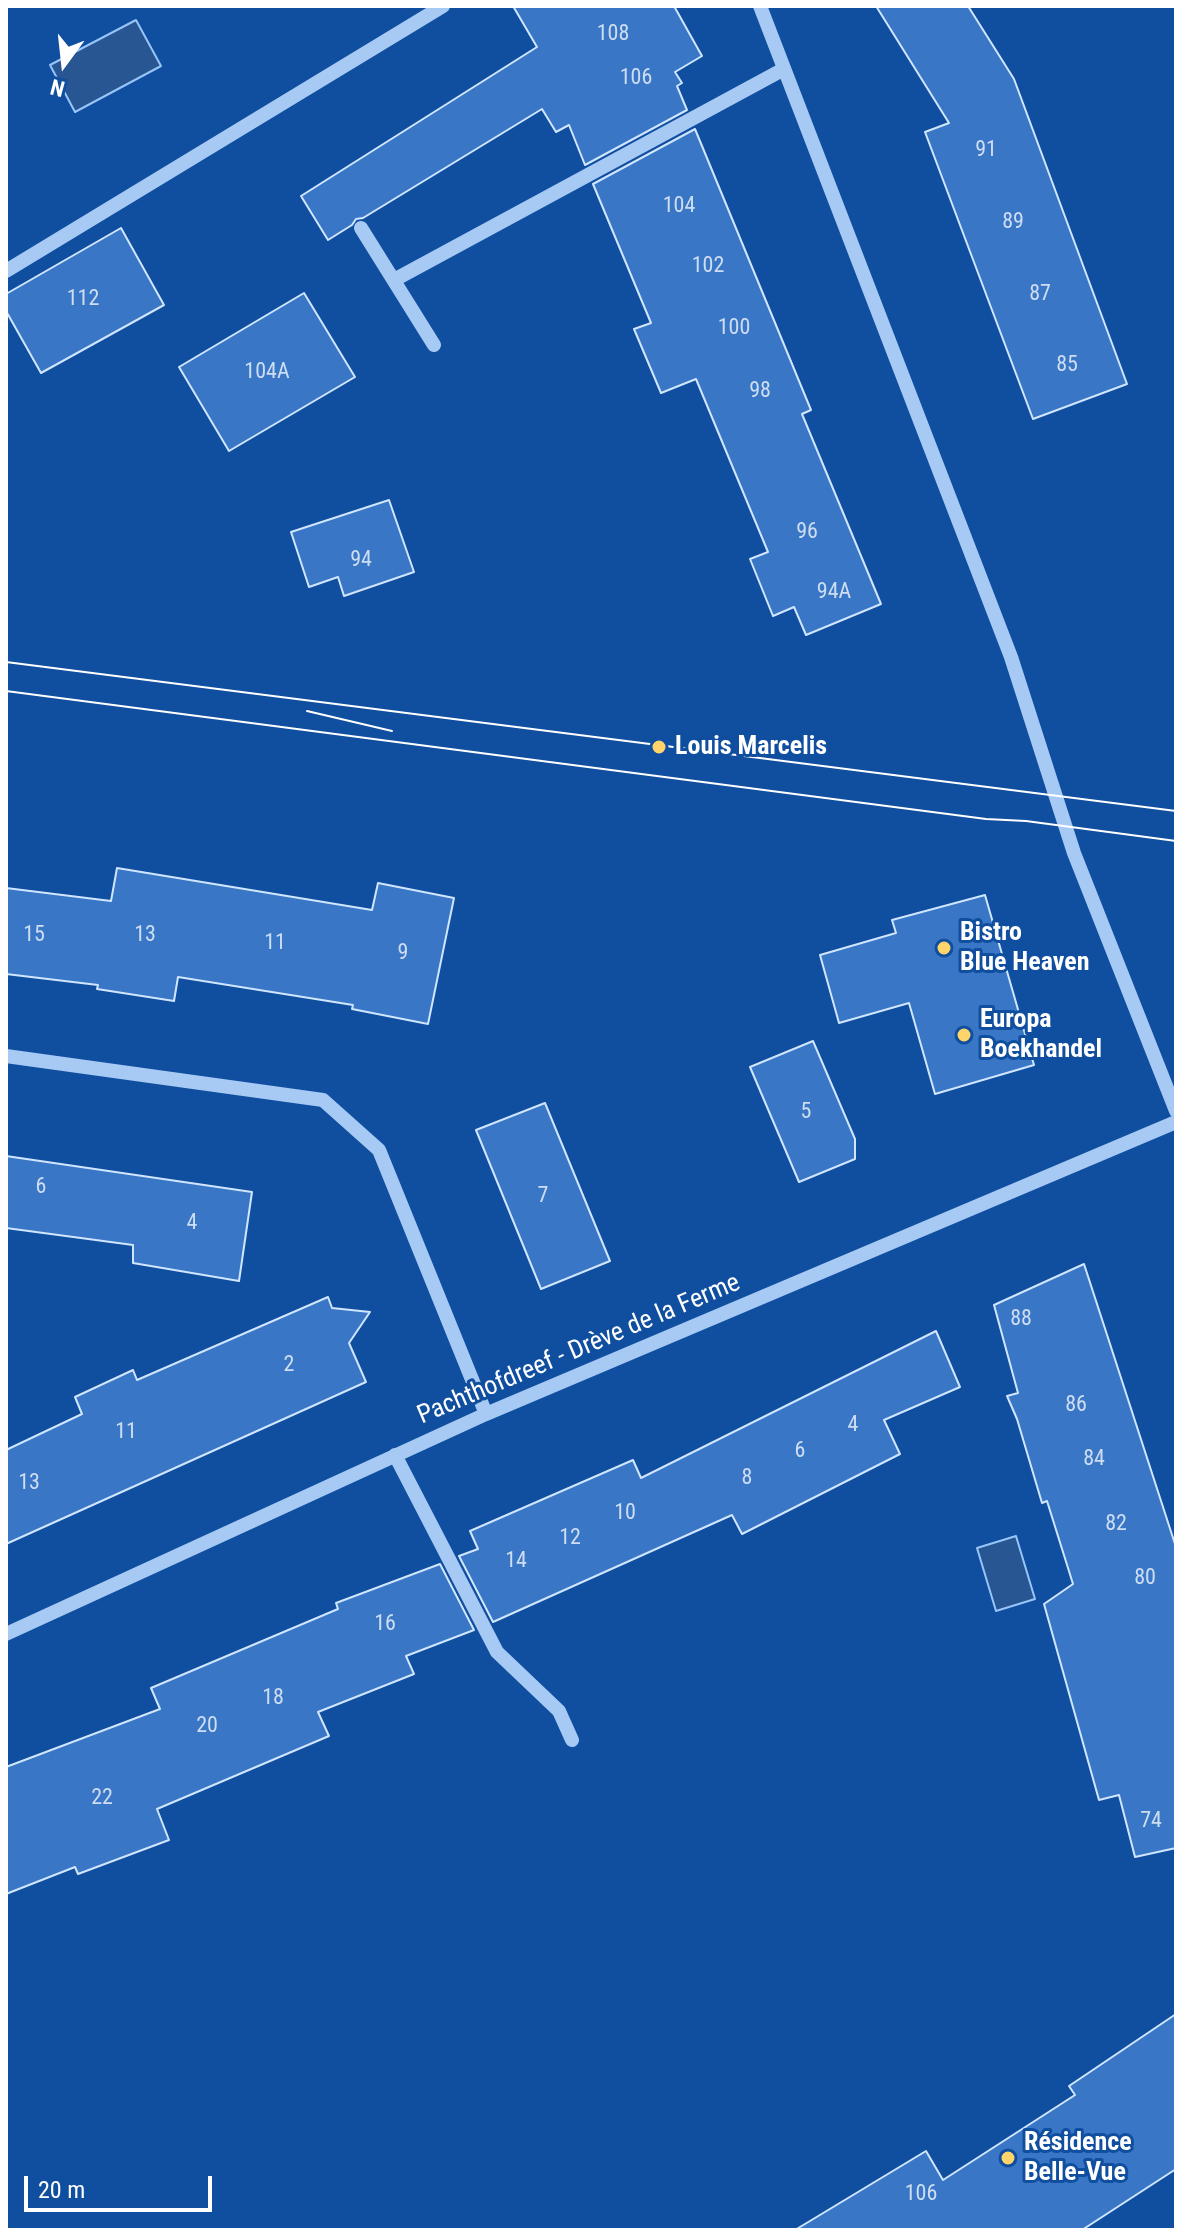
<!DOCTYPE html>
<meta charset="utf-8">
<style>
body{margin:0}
#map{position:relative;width:1182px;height:2236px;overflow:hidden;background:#104e9f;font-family:"Roboto Condensed",sans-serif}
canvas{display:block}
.frame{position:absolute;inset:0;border:8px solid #fff;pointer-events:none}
.north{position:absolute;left:24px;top:24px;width:80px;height:80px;-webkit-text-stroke:6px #104e9f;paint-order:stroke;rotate:195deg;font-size:22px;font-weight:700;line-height:32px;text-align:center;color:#fff}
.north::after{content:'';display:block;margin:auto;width:28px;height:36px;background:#fff;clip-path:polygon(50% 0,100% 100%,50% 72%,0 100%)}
.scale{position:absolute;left:24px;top:2176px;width:188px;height:36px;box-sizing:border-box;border:4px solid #fff;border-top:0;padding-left:10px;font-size:24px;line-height:28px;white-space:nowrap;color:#fff;-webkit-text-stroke:6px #104e9f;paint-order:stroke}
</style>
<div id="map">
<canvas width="1182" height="2236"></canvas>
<div class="frame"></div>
<div class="north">N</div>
<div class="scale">20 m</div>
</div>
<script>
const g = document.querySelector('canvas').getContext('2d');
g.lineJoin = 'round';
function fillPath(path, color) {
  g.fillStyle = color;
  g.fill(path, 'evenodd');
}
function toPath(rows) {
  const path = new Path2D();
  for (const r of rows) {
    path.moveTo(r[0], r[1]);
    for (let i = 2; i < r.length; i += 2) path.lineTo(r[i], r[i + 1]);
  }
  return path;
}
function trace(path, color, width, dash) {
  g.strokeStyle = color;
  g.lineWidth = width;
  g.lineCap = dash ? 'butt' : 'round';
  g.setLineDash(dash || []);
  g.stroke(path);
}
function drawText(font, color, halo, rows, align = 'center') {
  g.font = font + ' "Roboto Condensed",sans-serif';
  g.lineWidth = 6;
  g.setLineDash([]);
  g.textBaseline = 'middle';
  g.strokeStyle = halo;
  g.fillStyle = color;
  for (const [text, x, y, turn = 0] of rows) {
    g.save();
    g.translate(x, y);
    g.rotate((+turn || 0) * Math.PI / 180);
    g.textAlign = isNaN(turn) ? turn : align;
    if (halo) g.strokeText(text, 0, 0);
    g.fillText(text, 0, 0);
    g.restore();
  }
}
const water = toPath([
 [136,20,161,66,75,112,50,65,136,20],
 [1016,1536,1035,1599,996,1611,977,1548,1016,1536]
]);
const building = toPath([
 [513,6,674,6,702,56,675,72,682,83,677,86,687,110,585,165,569,125,556,132,542,109,363,218,356,219,352,225,328,240,301,196,537,47,513,6],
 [876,6,968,6,1014,79,1127,384,1033,419,925,132,949,123,876,6],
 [695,129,811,410,802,414,881,604,806,635,794,607,773,616,750,559,768,552,696,379,661,393,634,329,651,323,593,184,695,129],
 [121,228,164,305,41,373,6,311,6,294,121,228],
 [304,293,355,377,229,451,179,367,304,293],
 [389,500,414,572,344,596,338,577,309,587,291,532,389,500],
 [117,868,372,910,378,883,454,898,428,1024,352,1009,353,1005,178,977,174,1001,97,989,98,985,6,974,6,888,111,901,117,868],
 [985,895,1034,1065,935,1094,909,1003,839,1023,820,955,896,933,892,920,985,895],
 [813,1041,855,1139,855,1159,799,1182,750,1067,813,1041],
 [545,1103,610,1261,541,1289,476,1130,545,1103],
 [6,1156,252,1192,239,1281,133,1263,133,1245,6,1228,6,1156],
 [1084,1264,1176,1547,1176,1848,1135,1857,1119,1795,1099,1800,1044,1604,1073,1584,1047,1501,1042,1503,1017,1419,1007,1396,1018,1393,994,1305,1084,1264],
 [328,1297,332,1308,370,1312,349,1343,366,1382,6,1544,6,1450,82,1414,75,1397,133,1370,137,1380,328,1297],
 [936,1331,960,1387,884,1420,900,1454,742,1534,732,1515,493,1622,459,1556,478,1549,470,1531,633,1460,641,1478,936,1331],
 [440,1564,474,1630,406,1656,414,1674,318,1712,329,1736,157,1809,169,1840,78,1874,75,1867,6,1894,6,1767,160,1709,151,1688,338,1609,336,1603,440,1564],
 [1176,2014,1176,2169,1082,2230,795,2230,926,2151,943,2180,1075,2095,1069,2086,1176,2014]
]);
const minor = toPath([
 [760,6,1011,657,1074,853,1176,1111],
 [361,228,434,345],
 [6,271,443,6],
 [394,280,784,69],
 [6,1056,323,1100,379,1150,486,1414],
 [395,1455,497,1652,559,1711,572,1740],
 [6,1634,486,1414,1176,1122]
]);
const tram = toPath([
 [6,662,1176,811],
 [6,691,986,819,1026,821,1176,841],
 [307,711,392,731]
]);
const markers = [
 [659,747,8,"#ffd46b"],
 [944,948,8,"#ffd46b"],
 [964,1035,8,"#ffd46b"],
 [1008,2158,8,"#ffd46b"]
];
const numberNames = [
 ["108",613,34],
 ["106",636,78],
 ["91",986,150],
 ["104",679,206],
 ["89",1013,222],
 ["102",708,266],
 ["87",1040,294],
 ["112",83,299],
 ["100",734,328],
 ["85",1067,365],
 ["104A",267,372],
 ["98",760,391],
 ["96",807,532],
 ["94",361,560],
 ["94A",834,592],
 ["15",34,935],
 ["13",145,935],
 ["11",275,943],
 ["9",403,953],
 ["5",806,1112],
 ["6",41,1187],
 ["7",543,1196],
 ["4",192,1223],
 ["88",1021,1319],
 ["2",289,1365],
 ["86",1076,1405],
 ["4",853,1425],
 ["11",126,1432],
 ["6",800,1451],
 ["84",1094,1459],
 ["8",747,1478],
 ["13",29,1483],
 ["10",625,1513],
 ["82",1116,1524],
 ["12",570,1538],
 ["14",516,1561],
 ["80",1145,1578],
 ["16",385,1624],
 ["18",273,1698],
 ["20",207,1726],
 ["22",102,1798],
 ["74",1151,1821],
 ["106",921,2194]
];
const poiNames = [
 ["Louis Marcelis",675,747],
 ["Bistro",960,933],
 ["Blue Heaven",960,963],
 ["Europa",980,1020],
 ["Boekhandel",980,1050],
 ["Résidence",1024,2143],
 ["Belle-Vue",1024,2173]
];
const streetNames = [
 ["Pachthofdreef - Drève de la Ferme",579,1350,-23]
];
fillPath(water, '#285692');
trace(water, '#98c5f9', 2);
fillPath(building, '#3977c6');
trace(building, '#d0e5fe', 2);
trace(minor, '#a7caf5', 14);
trace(tram, '#fff', 2);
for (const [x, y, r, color] of markers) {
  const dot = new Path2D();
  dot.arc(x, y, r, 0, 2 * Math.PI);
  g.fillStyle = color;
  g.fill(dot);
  trace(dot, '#104e9f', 3);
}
drawText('22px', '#ceddf1', null, numberNames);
drawText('bold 26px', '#fff', '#104e9f', poiNames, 'left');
drawText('26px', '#fff', '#104e9f', streetNames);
</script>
